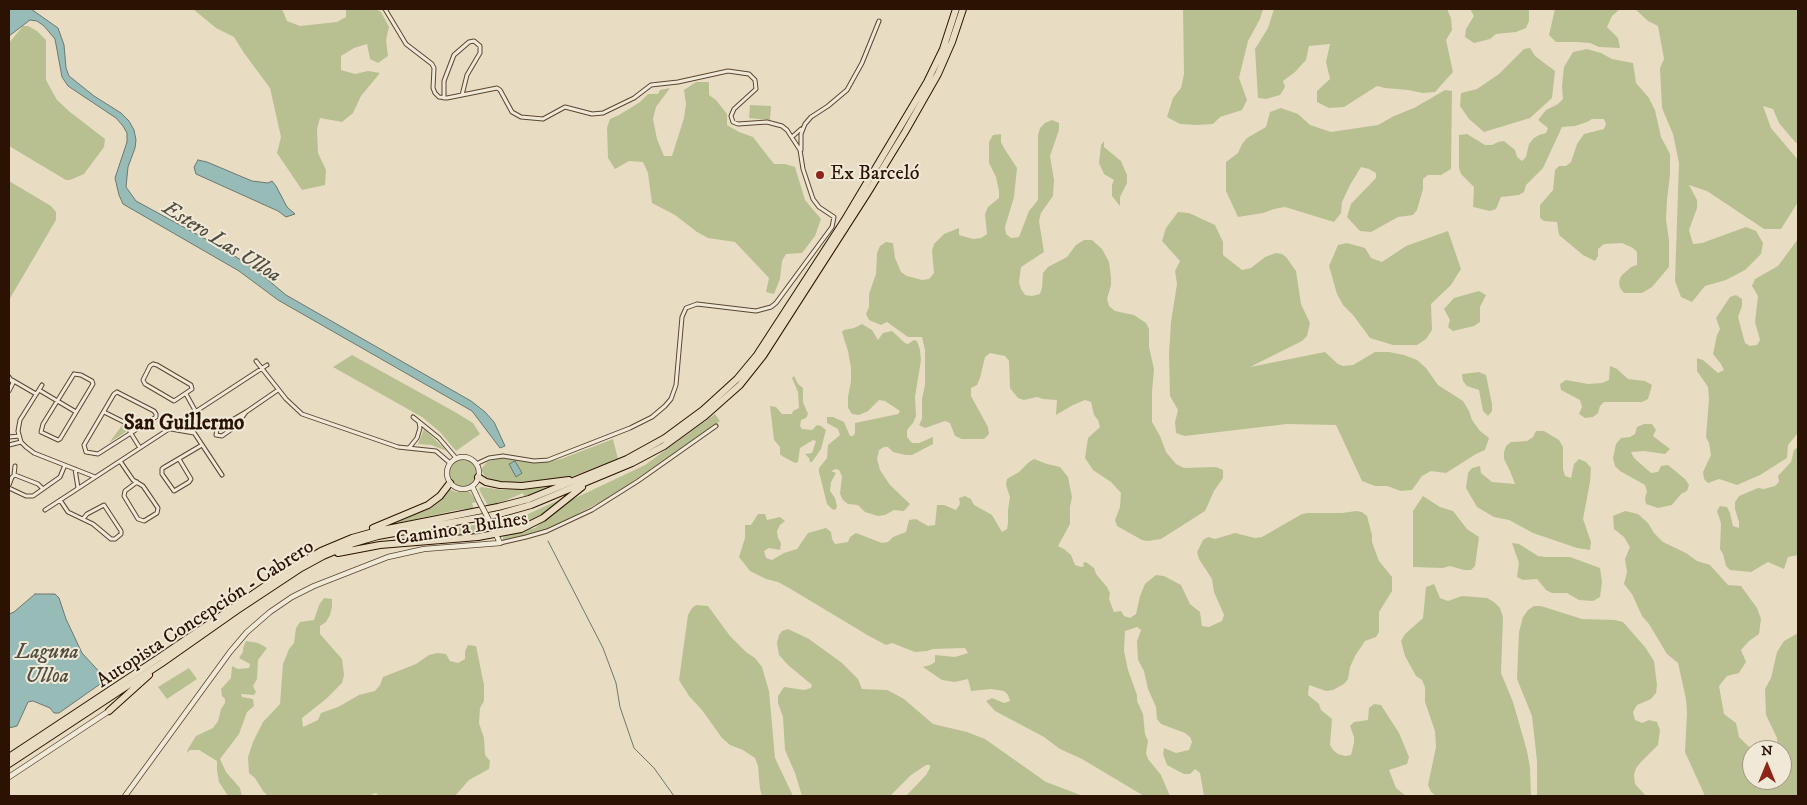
<!DOCTYPE html>
<meta charset="utf-8">
<style>
body{margin:0}
#map{position:relative;width:1807px;height:805px;overflow:hidden;background:#e8ddc2;font-family:"IM FELL DW Pica",serif}
canvas{display:block}
.frame{position:absolute;inset:0;border:10px solid #2c1202;pointer-events:none}
.north{position:absolute;left:1742px;top:740px;width:50px;height:50px;box-sizing:border-box;background:#f0e9d7;border:1px solid #a29382;border-radius:50%;rotate:0deg;font-size:14px;font-weight:700;line-height:20px;text-align:center;color:#2c1202}
.north::after{content:'';display:block;margin:auto;width:18px;height:22px;background:#8f2418;clip-path:polygon(50% 0,100% 100%,50% 72%,0 100%)}
</style>
<div id="map">
<canvas width="1807" height="805"></canvas>
<div class="frame"></div>
<div class="north">N</div>
</div>
<script>
const g = document.querySelector('canvas').getContext('2d');
g.lineJoin = 'round';
function fillPath(path, color) {
  g.fillStyle = color;
  g.fill(path, 'evenodd');
}
function toPath(rows) {
  const path = new Path2D();
  for (const r of rows) {
    if (r.length === 3) {
      path.moveTo(r[0] + r[2], r[1]);
      path.arc(r[0], r[1], r[2], 0, 2 * Math.PI);
      continue;
    }
    path.moveTo(r[0], r[1]);
    for (let i = 2; i < r.length; i += 2) path.lineTo(r[i], r[i + 1]);
  }
  return path;
}
function trace(path, color, width, dash) {
  g.strokeStyle = color;
  g.lineWidth = width;
  g.lineCap = dash ? 'butt' : 'round';
  g.setLineDash(dash || []);
  g.stroke(path);
}
function drawText(font, color, halo, rows, align = 'center') {
  g.font = font + ' "IM FELL DW Pica",serif';
  g.lineWidth = 4;
  g.setLineDash([]);
  g.textBaseline = 'middle';
  g.strokeStyle = halo;
  g.fillStyle = color;
  for (const [text, x, y, turn = 0] of rows) {
    g.save();
    g.translate(x, y);
    g.rotate((+turn || 0) * Math.PI / 180);
    g.textAlign = isNaN(turn) ? turn : align;
    if (halo) g.strokeText(text, 0, 0);
    g.fillText(text, 0, 0);
    g.restore();
  }
}
const green = toPath([
 [193,9,282,9,287,21,300,26,337,22,346,17,346,9,376,9,381,12,389,27,386,40,388,56,378,63,370,59,367,44,354,48,341,56,341,70,355,74,368,71,380,73,361,96,353,113,342,122,320,118,317,129,318,153,326,170,325,185,302,190,277,153,281,137,270,88,244,53,234,37,216,28],
 [1183,9,1263,9,1260,19,1248,41,1239,78,1247,100,1242,110,1220,117,1213,124,1197,125,1180,124,1167,117,1173,98,1181,88,1184,74],
 [1274,9,1447,9,1451,18,1452,30,1446,40,1453,72,1435,92,1423,93,1408,90,1385,88,1377,86,1344,107,1329,108,1317,102,1317,91,1330,79,1326,62,1330,44,1309,46,1306,60,1295,72,1283,81,1285,87,1280,95,1266,99,1258,98,1255,49,1268,28],
 [1470,9,1529,9,1529,21,1526,28,1516,32,1496,34,1490,39,1474,43,1465,37,1466,29,1474,16],
 [1555,9,1620,9,1612,16,1607,27,1618,38,1620,48,1599,47,1590,43,1576,42,1556,42,1549,35],
 [1635,9,1798,9,1798,144,1795,142,1779,123,1773,109,1763,106,1771,128,1798,160,1798,202,1781,229,1764,229,1707,191,1689,185,1697,200,1697,208,1689,230,1693,244,1702,243,1746,227,1756,231,1763,243,1761,254,1745,270,1726,280,1705,286,1692,302,1681,297,1675,281,1679,163,1673,134,1662,108,1660,68,1664,59,1658,26,1648,21],
 [23,26,28,26,37,31,46,40,46,80,57,100,70,112,105,139,104,147,84,174,70,180,66,180,9,146,9,43],
 [1530,48,1535,56,1555,71,1552,98,1530,118,1484,132,1469,119,1460,106,1461,93,1477,89,1499,74,1524,49],
 [1587,49,1601,53,1612,59,1633,63,1636,83,1649,98,1655,110,1661,137,1670,154,1670,175,1667,200,1666,220,1669,240,1669,267,1652,287,1642,293,1624,293,1620,288,1619,282,1621,276,1631,267,1637,265,1637,252,1633,248,1622,243,1604,244,1598,249,1598,256,1595,261,1583,255,1559,235,1557,222,1544,221,1540,218,1540,205,1553,190,1555,170,1559,166,1566,166,1571,162,1577,144,1584,134,1604,129,1606,124,1604,119,1592,119,1587,122,1575,126,1562,127,1543,168,1526,185,1524,192,1519,195,1501,197,1496,209,1490,211,1473,207,1474,187,1461,174,1459,168,1459,135,1467,134,1485,145,1492,145,1498,142,1504,141,1515,150,1517,157,1522,161,1526,157,1529,144,1534,138,1539,135,1546,133,1548,128,1538,120,1546,110,1558,104,1563,99,1562,86,1564,67,1573,52],
 [696,82,709,82,709,95,716,100,727,114,727,125,739,132,753,137,774,164,785,164,795,167,805,200,821,219,815,236,802,253,786,254,782,261,780,279,774,294,766,292,769,278,735,242,708,238,697,232,675,215,652,203,648,173,643,162,629,161,615,169,608,158,607,128,610,119,619,115,640,102,648,94,658,94,660,90,670,88,656,107,653,119,657,139,664,156,672,156,684,118,686,104,684,90],
 [1445,90,1452,91,1451,169,1441,175,1428,175,1423,179,1423,189,1417,210,1413,215,1398,217,1371,232,1360,231,1347,217,1351,204,1376,178,1376,173,1369,169,1361,167,1350,185,1342,202,1341,213,1334,222,1285,207,1274,209,1263,213,1238,217,1226,191,1226,162,1238,153,1242,144,1247,138,1266,127,1270,112,1281,108,1298,114,1310,125,1331,132,1378,125,1394,116,1414,108],
 [750,105,771,106,770,120,749,118],
 [1052,120,1059,123,1059,130,1050,156,1054,180,1053,196,1041,213,1039,221,1044,252,1021,267,1019,282,1021,289,1025,295,1032,296,1040,294,1042,288,1043,273,1048,267,1067,257,1076,245,1084,240,1092,240,1102,249,1109,262,1111,277,1111,285,1107,299,1109,306,1115,311,1134,315,1146,323,1149,329,1149,347,1154,369,1152,392,1152,422,1160,436,1166,452,1176,464,1184,468,1216,467,1223,470,1223,478,1214,491,1205,511,1161,539,1148,541,1142,540,1117,526,1115,520,1120,507,1121,493,1111,482,1093,470,1085,458,1088,438,1100,427,1098,420,1094,415,1091,402,1085,400,1073,405,1056,415,1057,400,1043,399,1037,397,1024,400,1018,398,1010,388,1009,361,1005,356,990,353,985,357,980,378,977,385,971,388,971,396,988,427,989,434,984,439,962,439,955,436,950,423,945,421,925,428,919,425,922,419,922,399,925,385,925,350,922,337,908,337,887,322,881,325,869,320,866,314,869,307,869,294,876,274,877,253,880,246,886,242,893,243,895,258,901,272,907,276,922,280,929,279,934,273,932,251,934,244,944,234,959,228,959,235,973,239,981,238,987,234,985,214,988,207,999,198,999,191,996,177,989,163,989,142,993,135,1001,134,1001,142,1004,148,1017,168,1014,197,1005,227,1006,234,1011,238,1019,237,1029,211,1038,200,1038,135,1040,128,1045,123],
 [1104,141,1104,147,1121,161,1127,175,1127,183,1120,197,1120,206,1112,196,1112,185,1114,180,1104,174,1099,163,1101,145],
 [9,181,51,206,56,212,56,220,9,300],
 [1178,212,1189,213,1215,225,1223,242,1223,255,1242,270,1251,268,1265,257,1276,253,1282,254,1286,257,1296,271,1301,304,1310,323,1307,336,1302,341,1250,367,1325,352,1338,364,1343,366,1353,365,1375,352,1389,352,1404,355,1417,360,1426,368,1438,385,1463,401,1469,411,1472,420,1480,431,1489,438,1485,450,1476,454,1446,473,1431,471,1422,476,1412,490,1401,491,1387,486,1375,486,1362,481,1336,425,1287,424,1185,436,1176,433,1175,422,1178,410,1170,396,1169,354,1171,322,1177,284,1175,271,1180,261,1162,241,1166,228],
 [1448,231,1461,269,1451,285,1431,304,1432,330,1426,339,1417,345,1393,345,1370,338,1353,315,1343,305,1337,294,1329,266,1338,245,1347,243,1365,248,1371,258,1382,262,1406,246],
 [1798,239,1798,433,1788,445,1787,458,1760,475,1737,485,1719,479,1708,483,1704,479,1703,472,1711,455,1709,443,1706,437,1709,399,1708,387,1697,371,1697,358,1703,360,1718,373,1724,370,1721,364,1713,354,1717,335,1720,329,1716,318,1730,297,1736,295,1742,299,1742,306,1738,317,1745,343,1750,346,1757,345,1760,340,1755,322,1758,296,1752,286,1755,279,1778,266],
 [1479,291,1486,295,1480,307,1480,322,1474,326,1453,331,1448,327,1450,320,1444,309,1454,298],
 [862,324,872,330,878,340,883,333,892,331,905,343,908,344,914,340,917,341,920,350,921,360,915,397,916,416,913,423,907,430,907,437,912,443,919,443,933,437,933,444,912,455,906,455,893,452,888,447,884,447,879,450,877,459,880,470,890,485,910,504,904,511,894,510,885,515,878,516,865,512,858,505,848,504,843,500,840,494,842,476,839,470,836,469,831,471,836,473,831,482,830,491,835,498,837,507,835,510,832,509,827,504,819,472,819,468,827,458,828,445,840,435,838,429,827,423,827,417,833,417,844,422,850,436,853,436,855,433,855,423,898,414,900,411,885,401,879,400,868,411,859,415,852,414,848,408,848,397,851,381,851,368,848,351,842,332,844,330,854,328],
 [352,355,455,412,473,423,480,434,456,451,440,432,422,417,333,367],
 [1610,366,1617,369,1628,379,1645,381,1652,385,1648,399,1642,402,1604,402,1600,406,1598,413,1593,417,1585,418,1579,414,1582,407,1580,400,1561,390,1560,384,1566,380,1588,384,1602,383,1609,380],
 [1479,372,1486,375,1492,404,1492,411,1488,416,1483,411,1479,390,1467,386,1463,381,1462,374],
 [794,376,798,384,803,388,803,402,808,414,806,418,801,420,800,426,802,429,812,430,817,425,821,426,826,430,821,449,812,462,810,462,809,458,805,454,812,453,816,441,813,440,800,448,798,462,795,463,782,456,780,454,780,447,774,440,770,406,776,407,782,414,792,414,793,411,799,408,798,392,792,378],
 [715,414,720,421,613,495,557,525,531,534,503,540,503,537,507,535,535,528,571,500,645,465],
 [123,424,130,429,109,443],
 [1644,424,1652,424,1656,430,1653,436,1670,449,1665,454,1644,451,1631,452,1634,458,1651,473,1658,472,1661,466,1668,465,1685,479,1689,485,1687,491,1681,494,1672,505,1658,508,1646,504,1645,498,1647,491,1645,485,1620,471,1615,466,1613,458,1616,444,1621,438,1630,437,1635,434,1637,427],
 [424,429,447,451,431,445,418,444],
 [1536,431,1544,431,1559,440,1563,447,1563,469,1565,476,1571,478,1574,464,1579,459,1586,462,1591,468,1590,482,1583,519,1591,542,1590,550,1577,548,1533,533,1509,520,1494,517,1477,507,1466,488,1468,473,1472,468,1480,466,1481,473,1492,482,1515,484,1510,471,1504,459,1504,452,1506,446,1511,442,1527,441,1533,437],
 [613,439,618,459,568,478,525,482,494,482,485,476,482,472,482,468,487,462,495,459,501,458,541,463,561,459],
 [1798,447,1798,555,1788,557,1784,569,1768,562,1751,572,1730,570,1726,566,1723,554,1720,549,1721,523,1717,511,1720,506,1727,507,1730,513,1733,526,1739,528,1739,522,1735,509,1735,502,1739,496,1758,488,1764,489,1775,486,1779,482,1778,476,1791,462,1794,450],
 [463,473,14],
 [1034,459,1047,464,1060,467,1068,477,1072,497,1070,507,1070,524,1058,546,1064,549,1071,555,1075,565,1081,567,1084,566,1083,563,1086,562,1094,568,1096,574,1107,587,1110,593,1109,599,1114,612,1121,611,1124,616,1130,618,1136,614,1140,596,1145,584,1156,575,1164,576,1181,585,1190,604,1200,612,1202,626,1209,627,1222,621,1224,615,1214,592,1212,579,1199,559,1197,552,1203,540,1208,537,1215,539,1235,533,1255,538,1262,537,1302,514,1308,513,1342,513,1356,511,1362,512,1367,516,1372,535,1372,542,1379,561,1392,577,1392,591,1379,612,1379,632,1376,637,1365,641,1355,656,1350,667,1348,679,1344,684,1333,690,1326,691,1309,685,1308,695,1319,704,1321,710,1332,719,1330,745,1333,750,1338,754,1345,756,1351,755,1354,743,1354,737,1350,726,1354,722,1368,720,1369,708,1374,704,1381,705,1399,733,1409,757,1407,764,1389,770,1396,788,1406,796,1204,796,1200,773,1195,769,1190,774,1184,774,1178,771,1167,765,1163,754,1164,748,1176,753,1189,750,1192,742,1190,737,1185,733,1161,724,1157,719,1156,707,1148,689,1144,671,1138,660,1137,641,1141,630,1137,627,1125,631,1124,651,1128,670,1137,695,1137,701,1143,714,1145,734,1148,741,1146,753,1148,759,1161,775,1170,796,1144,796,1082,759,1060,749,1044,737,995,711,986,701,992,698,1004,703,1010,701,1008,695,1004,691,991,689,971,691,968,679,955,682,942,680,923,667,930,665,935,662,935,655,955,657,968,653,965,648,933,649,927,651,915,652,892,643,886,645,869,636,789,588,778,582,766,579,750,571,739,557,745,538,745,525,751,525,758,514,765,514,767,520,780,517,785,521,780,525,777,531,778,538,781,543,780,550,769,548,764,551,766,558,772,560,784,553,797,549,808,533,826,528,831,532,832,539,835,544,848,542,850,537,856,533,882,543,888,542,893,537,906,532,909,520,916,519,928,526,935,525,937,505,944,505,956,510,960,504,959,498,965,496,971,499,974,505,992,515,1002,532,1007,529,1008,523,1008,510,1010,497,1006,485,1007,479,1019,472,1029,462],
 [481,487,503,490,550,487,525,498,523,493,495,505,488,506,481,493,479,489],
 [449,489,456,492,470,492,477,502,472,503,474,509,457,510,393,524,429,507],
 [1423,496,1440,507,1453,511,1467,529,1479,537,1475,566,1471,570,1464,570,1450,566,1443,568,1413,567,1413,511],
 [561,499,541,516,523,526,510,529,502,529,497,527,494,522,528,514],
 [1625,511,1638,514,1648,523,1654,533,1663,542,1686,553,1697,561,1710,565,1728,585,1741,586,1757,608,1761,619,1759,634,1749,641,1741,650,1746,662,1739,673,1727,676,1719,686,1724,714,1736,723,1739,737,1748,746,1756,750,1752,750,1752,780,1782,780,1782,750,1777,750,1777,738,1766,715,1765,689,1771,678,1777,652,1784,641,1798,633,1798,796,1705,796,1685,752,1687,713,1686,699,1678,663,1667,654,1649,624,1642,616,1632,594,1624,584,1627,572,1625,559,1630,547,1624,537,1614,529,1613,516],
 [480,524,482,529,488,527,483,534,442,536,381,542],
 [1512,543,1519,544,1538,556,1546,557,1570,557,1600,568,1602,582,1600,597,1593,601,1579,600,1567,593,1552,593,1546,590,1537,579,1523,580,1517,577,1519,563],
 [1434,584,1440,598,1448,601,1462,596,1487,598,1494,602,1500,608,1503,617,1501,673,1513,702,1527,751,1530,768,1531,796,1436,796,1431,792,1428,785,1436,747,1435,731,1425,702,1425,687,1422,680,1416,676,1405,656,1401,641,1405,634,1423,618,1426,587],
 [324,598,332,599,332,607,330,615,326,622,320,626,320,634,342,659,344,675,342,683,326,699,302,718,303,727,318,720,321,713,338,707,359,695,375,691,380,685,383,677,416,664,429,655,437,653,446,654,450,661,458,663,465,659,465,651,468,645,476,646,484,685,484,701,480,708,479,723,484,738,485,755,490,761,489,769,469,780,455,796,379,796,376,793,368,796,268,796,263,791,255,778,249,773,248,757,253,742,263,722,280,704,283,664,289,649,294,643,296,628,300,622,314,620,319,605],
 [696,605,708,606,730,636,746,652,755,658,762,667,769,691,775,758,793,796,762,796,760,789,758,766,755,758,743,750,730,745,722,738,702,710,689,696,679,680,688,615,692,608],
 [1534,606,1541,606,1582,619,1615,620,1623,622,1645,647,1654,661,1657,685,1656,693,1651,699,1637,705,1633,712,1635,720,1642,723,1649,720,1657,722,1660,730,1658,745,1641,762,1636,768,1634,775,1635,784,1646,796,1537,796,1537,761,1532,716,1517,679,1519,632,1523,617,1528,610],
 [788,629,809,639,842,663,858,679,862,689,887,690,893,693,904,699,933,724,967,732,985,739,1046,782,1083,796,906,796,926,775,930,768,930,765,926,765,911,775,890,796,802,796,795,773,785,750,783,717,778,703,778,696,784,687,804,690,811,688,812,685,788,665,779,655,777,643,779,635,782,631],
 [246,641,258,643,267,648,258,660,257,679,253,686,256,692,254,695,241,694,242,697,253,699,254,706,247,712,239,734,220,759,226,772,240,788,242,796,228,796,219,782,217,770,217,761,199,750,190,750,187,753,188,749,196,736,213,728,218,721,221,709,225,703,225,699,222,696,221,689,231,678,232,666,238,669,249,668,250,664,239,658,243,652,243,648],
 [189,668,197,679,167,699,158,687]
]);
const water = toPath([
 [9,9,31,9,58,28,64,45,66,68,69,76,94,96,121,113,129,121,134,130,136,140,135,148,128,167,126,187,136,201,222,248,255,269,286,295,471,401,485,412,494,422,505,446,500,448,472,411,278,300,239,271,123,204,119,195,115,178,127,142,127,133,123,126,116,118,68,86,62,77,55,39,44,26,37,21,30,20,9,36,9,9],
 [198,160,207,162,252,181,268,183,272,181,276,186,287,207,295,214,286,217,278,211,196,174,194,167,198,160],
 [515,461,522,473,516,477,509,464,515,461],
 [35,594,55,594,59,598,66,619,82,653,105,678,103,682,59,713,54,713,50,708,33,701,28,702,17,726,9,728,9,614,14,612,35,594]
]);
const stream = toPath([
 [548,541,603,648,616,683,620,707,634,748,654,768,674,796]
]);
const minor = toPath([
 [385,9,406,44,432,64,434,68,433,88,435,93,439,97,447,98,497,88,500,90,512,112,521,117,543,119,565,107,592,114,603,113,634,98,651,85,678,82,728,71,749,74,755,80,756,89,734,109,731,116,733,122,738,124,767,122,782,126,787,130,800,150,803,169,813,199,819,207,834,217,832,227,776,303,771,307,756,311,697,304,686,308,682,317,676,385,671,399,665,406,652,417,630,428,548,460,534,461,503,456,489,458,476,464],
 [444,98,444,81,454,55,469,42,474,41,480,46,480,53,467,75,462,95],
 [792,137,801,129],
 [801,150,801,134,805,124,811,117,828,106,847,90,862,63,879,21],
 [256,361,286,399,302,414,398,447,436,451,450,463],
 [153,364,157,365,191,385,192,389,174,401,145,384,143,380,150,366,153,364],
 [74,374,81,375,92,381,93,384,60,439,58,440,41,432,43,424,74,374],
 [9,377,13,383,9,391],
 [12,380,36,394],
 [42,385,20,420,18,431,21,442,26,447,34,453,95,477],
 [39,390,76,412],
 [117,392,154,411,156,414,156,417,98,454,86,452,84,445,114,394,117,392],
 [186,394,196,412],
 [104,412,126,423,134,430],
 [246,412,236,426,222,436,216,435,217,429,246,412,278,390],
 [189,416,191,428,222,475],
 [413,417,439,438,456,458],
 [171,429,194,433],
 [130,432,140,448],
 [9,437,19,436],
 [9,445,21,442],
 [409,448,417,438,420,428,419,422],
 [179,459,191,479,189,482,174,491,162,474,162,469,163,468,202,445],
 [120,461,133,480,143,486,158,508,157,513,144,521,138,519,124,496,125,491,137,482],
 [75,469,78,488],
 [14,475,15,466],
 [9,485,12,477,15,475,38,484,43,489],
 [9,488,26,496,33,496,60,477,65,465],
 [60,500,68,512,93,524,111,539,115,539,121,534,121,531,104,505,87,514,83,519],
 [45,510,267,365],
 [500,543,526,537,547,531,592,510,638,481,716,426]
]);
const tertiary = toPath([
 [463,473,16],
 [472,486,479,501],
 [9,777,109,711],
 [125,796,230,652,247,632,270,612,292,597,314,586,388,557,424,549,500,543,491,524]
]);
const motorway = toPath([
 [478,477,486,482,500,485,522,486,569,480],
 [373,528,428,505,440,496,450,483],
 [338,553,380,545,478,537,521,529,543,518,582,487],
 [109,711,149,675],
 [9,757,157,659,290,569,321,551,352,538,377,531,498,507,529,499,627,459,665,438,703,410,737,379,757,355,844,221,927,82,943,49,956,9],
 [9,764,162,663,236,611,301,568,323,556,354,543,378,536,499,514,531,505,632,463,664,446,705,416,740,385,763,356,867,194,905,132,938,74,952,42,963,9]
]);
const tertiaryBridge = toPath([
 [479,501,491,524]
]);
const markers = [
 [820,175,5,"#8f2418"]
];
const poiNames = [
 ["Ex Barceló",830,175]
];
const streetNames = [
 ["Camino a Bulnes",462,530,-9],
 ["Autopista Concepción - Cabrero",206,615,-33]
];
const waterNames = [
 ["Estero Las Ulloa",221,243,32],
 ["Laguna",47,654],
 ["Ulloa",47,678]
];
const neighbourhoodNames = [
 ["San Guillermo",184,425]
];
fillPath(green, '#b8c092');
fillPath(water, '#97bbb7');
trace(water, '#6c776f', 1);
trace(stream, '#6c776f', 1);
trace(minor, '#5b4532', 5);
trace(tertiary, '#5b4532', 6);
trace(motorway, '#2c1202', 8);
trace(minor, '#f0e9d7', 3);
trace(tertiary, '#f0e9d7', 4.5);
trace(motorway, '#e8ddc2', 6);
trace(tertiaryBridge, '#5b4532', 6, []);
trace(tertiaryBridge, '#f0e9d7', 4.5);
for (const [x, y, r, color] of markers) {
  const dot = new Path2D();
  dot.arc(x, y, r, 0, 2 * Math.PI);
  g.fillStyle = color;
  g.fill(dot);
  trace(dot, '#f0e9d7', 2);
}
drawText('20px', '#2c1202', '#f0e9d7', poiNames, 'left');
drawText('20px', '#2c1202', '#f0e9d7', streetNames);
drawText('italic 21px', '#514d41', '#f0e9d7', waterNames);
drawText('bold 21px', '#2c1202', '#f0e9d7', neighbourhoodNames);
</script>
